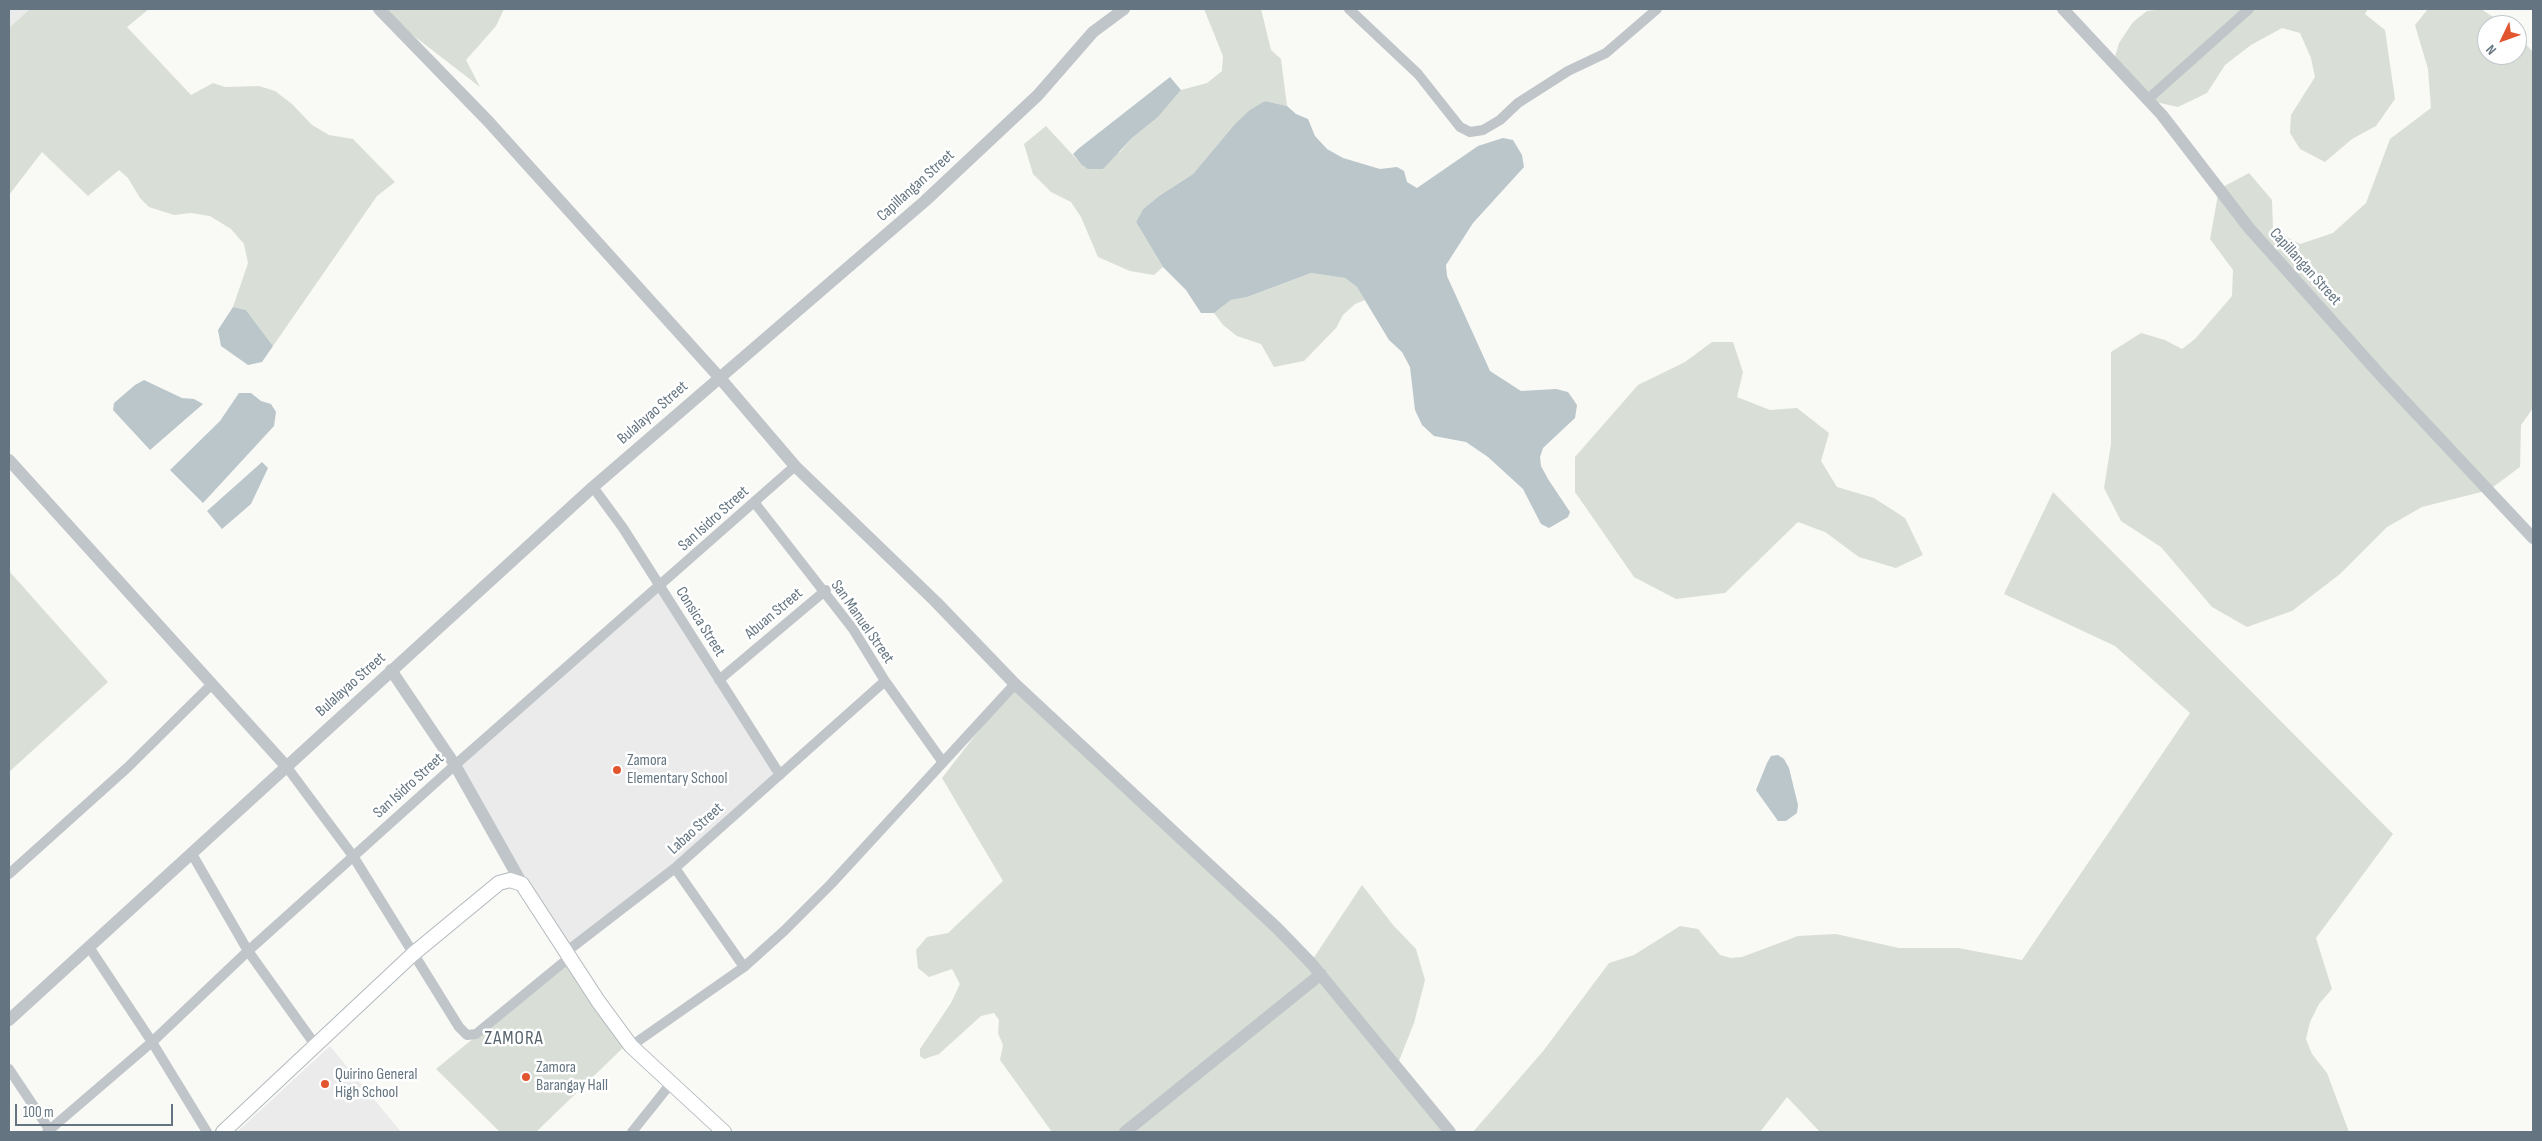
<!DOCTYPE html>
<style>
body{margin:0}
#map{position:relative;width:2542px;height:1141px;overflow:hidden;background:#f9f9f6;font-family:"Sofia Sans Condensed",sans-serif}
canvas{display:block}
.frame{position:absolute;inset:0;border:10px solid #647581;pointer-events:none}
.north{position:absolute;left:2477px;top:15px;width:50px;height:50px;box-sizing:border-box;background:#fff;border:1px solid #c1c8cd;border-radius:50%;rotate:228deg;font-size:14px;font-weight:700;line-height:20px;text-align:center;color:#647581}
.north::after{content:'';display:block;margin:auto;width:18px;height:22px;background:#e1552f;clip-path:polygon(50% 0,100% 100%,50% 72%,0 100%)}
.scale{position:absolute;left:15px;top:1104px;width:158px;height:22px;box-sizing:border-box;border:2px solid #647581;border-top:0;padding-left:6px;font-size:15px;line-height:18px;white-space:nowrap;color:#647581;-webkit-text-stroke:4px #fff;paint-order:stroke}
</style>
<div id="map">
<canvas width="2542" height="1141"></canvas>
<div class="frame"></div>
<div class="north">N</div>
<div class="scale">100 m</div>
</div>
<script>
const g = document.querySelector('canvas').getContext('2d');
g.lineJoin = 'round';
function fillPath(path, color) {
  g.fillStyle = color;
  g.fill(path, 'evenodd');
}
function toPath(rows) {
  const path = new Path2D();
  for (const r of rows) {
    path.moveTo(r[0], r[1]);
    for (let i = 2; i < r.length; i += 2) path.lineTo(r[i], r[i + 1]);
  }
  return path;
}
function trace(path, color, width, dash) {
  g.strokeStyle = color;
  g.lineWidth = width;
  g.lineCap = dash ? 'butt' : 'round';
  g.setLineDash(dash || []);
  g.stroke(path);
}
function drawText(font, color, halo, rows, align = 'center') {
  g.font = font + ' "Sofia Sans Condensed",sans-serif';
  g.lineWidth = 5;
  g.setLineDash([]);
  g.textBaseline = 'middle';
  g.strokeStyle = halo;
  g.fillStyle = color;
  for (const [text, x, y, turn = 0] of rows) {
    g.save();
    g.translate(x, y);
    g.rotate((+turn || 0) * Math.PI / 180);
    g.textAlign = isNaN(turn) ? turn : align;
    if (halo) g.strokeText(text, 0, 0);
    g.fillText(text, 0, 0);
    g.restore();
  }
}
const built = toPath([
 [9,9,30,9,9,28],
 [660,587,780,775,566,952,455,765],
 [330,1046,401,1132,237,1132]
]);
const green = toPath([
 [30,9,149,9,127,27,191,95,213,83,225,87,259,86,275,91,292,104,312,125,329,135,353,139,395,182,377,196,273,346,246,310,233,307,248,263,244,244,231,229,210,216,191,213,174,215,149,207,140,198,128,178,119,170,88,196,42,152,9,195,9,28],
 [379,9,504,9,496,26,466,60,480,87],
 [1204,9,1261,9,1271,50,1281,59,1287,106,1265,101,1234,125,1193,174,1159,196,1143,209,1136,222,1163,267,1154,275,1130,271,1098,257,1081,217,1071,202,1051,192,1033,174,1024,144,1046,126,1081,164,1120,152,1132,138,1158,117,1181,90,1207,83,1222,71,1223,56],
 [2165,9,2368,9,2365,14,2385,30,2395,99,2376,126,2352,139,2325,162,2300,149,2290,133,2291,115,2315,77,2311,58,2300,33,2282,28,2251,45,2225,65,2207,93,2178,107,2147,100,2113,64,2119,43,2133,22,2147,11],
 [2428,9,2481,9,2505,25,2487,25,2487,55,2517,55,2517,35,2533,52,2533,408,2521,425,2520,467,2489,490,2422,507,2387,527,2340,574,2292,611,2247,627,2212,607,2161,547,2121,521,2104,488,2111,444,2111,352,2141,333,2165,340,2182,349,2195,339,2232,296,2233,270,2210,239,2219,189,2249,173,2272,200,2273,230,2300,244,2333,233,2366,203,2390,139,2431,108,2428,69,2415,25],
 [1311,273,1345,278,1357,287,1365,300,1355,304,1343,315,1336,328,1304,361,1274,367,1261,344,1237,336,1223,325,1214,313,1231,300,1247,297],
 [1712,342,1733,342,1743,372,1737,397,1770,410,1797,408,1829,433,1821,461,1837,487,1874,498,1905,518,1923,555,1896,568,1859,557,1825,532,1798,522,1725,593,1676,599,1634,577,1575,492,1575,457,1638,385,1685,362],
 [2053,492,2393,834,2316,938,2332,989,2319,1004,2310,1022,2306,1039,2312,1054,2327,1073,2349,1132,1820,1132,1787,1097,1760,1132,1473,1132,1544,1050,1609,963,1634,955,1680,926,1698,929,1720,955,1731,958,1742,957,1798,936,1836,934,1899,948,1958,948,2022,960,2190,713,2115,646,2004,594],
 [9,571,108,682,9,772],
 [1015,684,1311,962,1362,885,1393,925,1416,949,1425,980,1414,1023,1397,1066,1450,1132,1052,1132,1000,1060,1003,1045,998,1033,999,1020,994,1013,981,1016,939,1054,924,1059,920,1056,920,1049,951,1003,960,984,952,969,929,977,918,968,916,950,927,937,948,933,1003,881,942,778],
 [569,960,631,1040,536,1132,500,1132,436,1069]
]);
const water = toPath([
 [1170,77,1181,90,1158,117,1132,138,1103,169,1088,169,1081,164,1073,154,1078,149],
 [1265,101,1287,106,1296,114,1308,119,1315,136,1327,149,1343,158,1380,169,1397,167,1404,171,1407,182,1417,188,1478,146,1503,138,1513,140,1522,155,1524,167,1473,223,1446,265,1447,276,1490,371,1521,391,1556,389,1568,392,1577,405,1575,418,1543,448,1540,457,1541,466,1548,479,1570,512,1568,517,1549,528,1541,524,1523,489,1488,457,1466,442,1434,436,1422,425,1415,410,1410,367,1402,352,1389,340,1357,287,1345,278,1311,273,1247,297,1231,300,1214,313,1201,313,1186,290,1163,267,1136,222,1143,209,1159,196,1193,174,1234,125,1250,110],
 [233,307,246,310,273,346,262,362,248,365,221,346,218,330],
 [144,380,182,398,194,399,203,404,150,450,113,410,114,403,135,385],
 [239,393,251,393,261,401,271,404,276,412,274,426,203,503,170,470,220,421],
 [262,462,268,468,251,504,222,529,207,511],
 [1778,755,1784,759,1789,768,1798,805,1797,813,1786,821,1778,821,1756,790,1767,763,1771,756]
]);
const minor = toPath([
 [1349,9,1418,74,1460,127,1470,132,1483,130,1500,120,1518,103,1568,71,1606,53,1657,9],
 [2147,100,2249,9],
 [593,487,623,528,780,775],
 [754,502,853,629,885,681,942,761],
 [719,680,826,590],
 [286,766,353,856,459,1027,467,1035,476,1034,570,957],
 [192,854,248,951,316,1046],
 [675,868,744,967],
 [9,874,127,768,211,685],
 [89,947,152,1042,207,1132],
 [566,952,675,868,885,681],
 [631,1046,744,967,784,931,831,884,1015,684],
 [9,1069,51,1132],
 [47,1132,152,1042,248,951,455,765,795,466],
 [632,1132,672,1082]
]);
const tertiary = toPath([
 [379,9,488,121,719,377,795,466,936,602,1015,684,1277,928,1311,963,1450,1132],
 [2063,9,2162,115,2249,228,2383,378,2533,538],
 [9,460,286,766],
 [391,670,455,765,522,884],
 [9,1020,593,487,925,201,1038,95,1093,32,1124,9],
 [1125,1132,1321,974]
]);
const secondary = toPath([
 [223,1132,413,954,499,883,510,880,522,884,598,1001,631,1046,724,1132]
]);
const markers = [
 [617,770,5,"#e1552f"],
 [526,1077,5,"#e1552f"],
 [325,1084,5,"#e1552f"]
];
const streetNames = [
 ["Capillangan Street",916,186,-42],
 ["Capillangan Street",2305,267,48],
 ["Bulalayao Street",653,413,-41],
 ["San Isidro Street",714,519,-42],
 ["Abuan Street",774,614,-40],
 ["Consica Street",700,622,58],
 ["San Manuel Street",862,622,55],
 ["Bulalayao Street",351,685,-42],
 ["San Isidro Street",409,786,-42],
 ["Labao Street",696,829,-42]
];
const poiNames = [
 ["Zamora",627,761],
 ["Elementary School",627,779],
 ["Zamora",536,1068],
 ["Barangay Hall",536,1086],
 ["Quirino General",335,1075],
 ["High School",335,1093]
];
const quarterNames = [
 ["ZAMORA",514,1039]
];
fillPath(built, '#eaebea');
fillPath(green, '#d9ded6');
fillPath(water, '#bac6ca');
trace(secondary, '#b2b9bd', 16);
trace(minor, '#c0c5c9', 10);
trace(tertiary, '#c0c5c9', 12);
trace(secondary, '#fff', 14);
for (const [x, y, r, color] of markers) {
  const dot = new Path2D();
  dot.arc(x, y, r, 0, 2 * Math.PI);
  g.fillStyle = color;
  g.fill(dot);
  trace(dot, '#fff', 2);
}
drawText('16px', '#647581', '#fff', streetNames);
drawText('16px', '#647581', '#fff', poiNames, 'left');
g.letterSpacing = '1px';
drawText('19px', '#56636c', '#fff', quarterNames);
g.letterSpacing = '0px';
</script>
